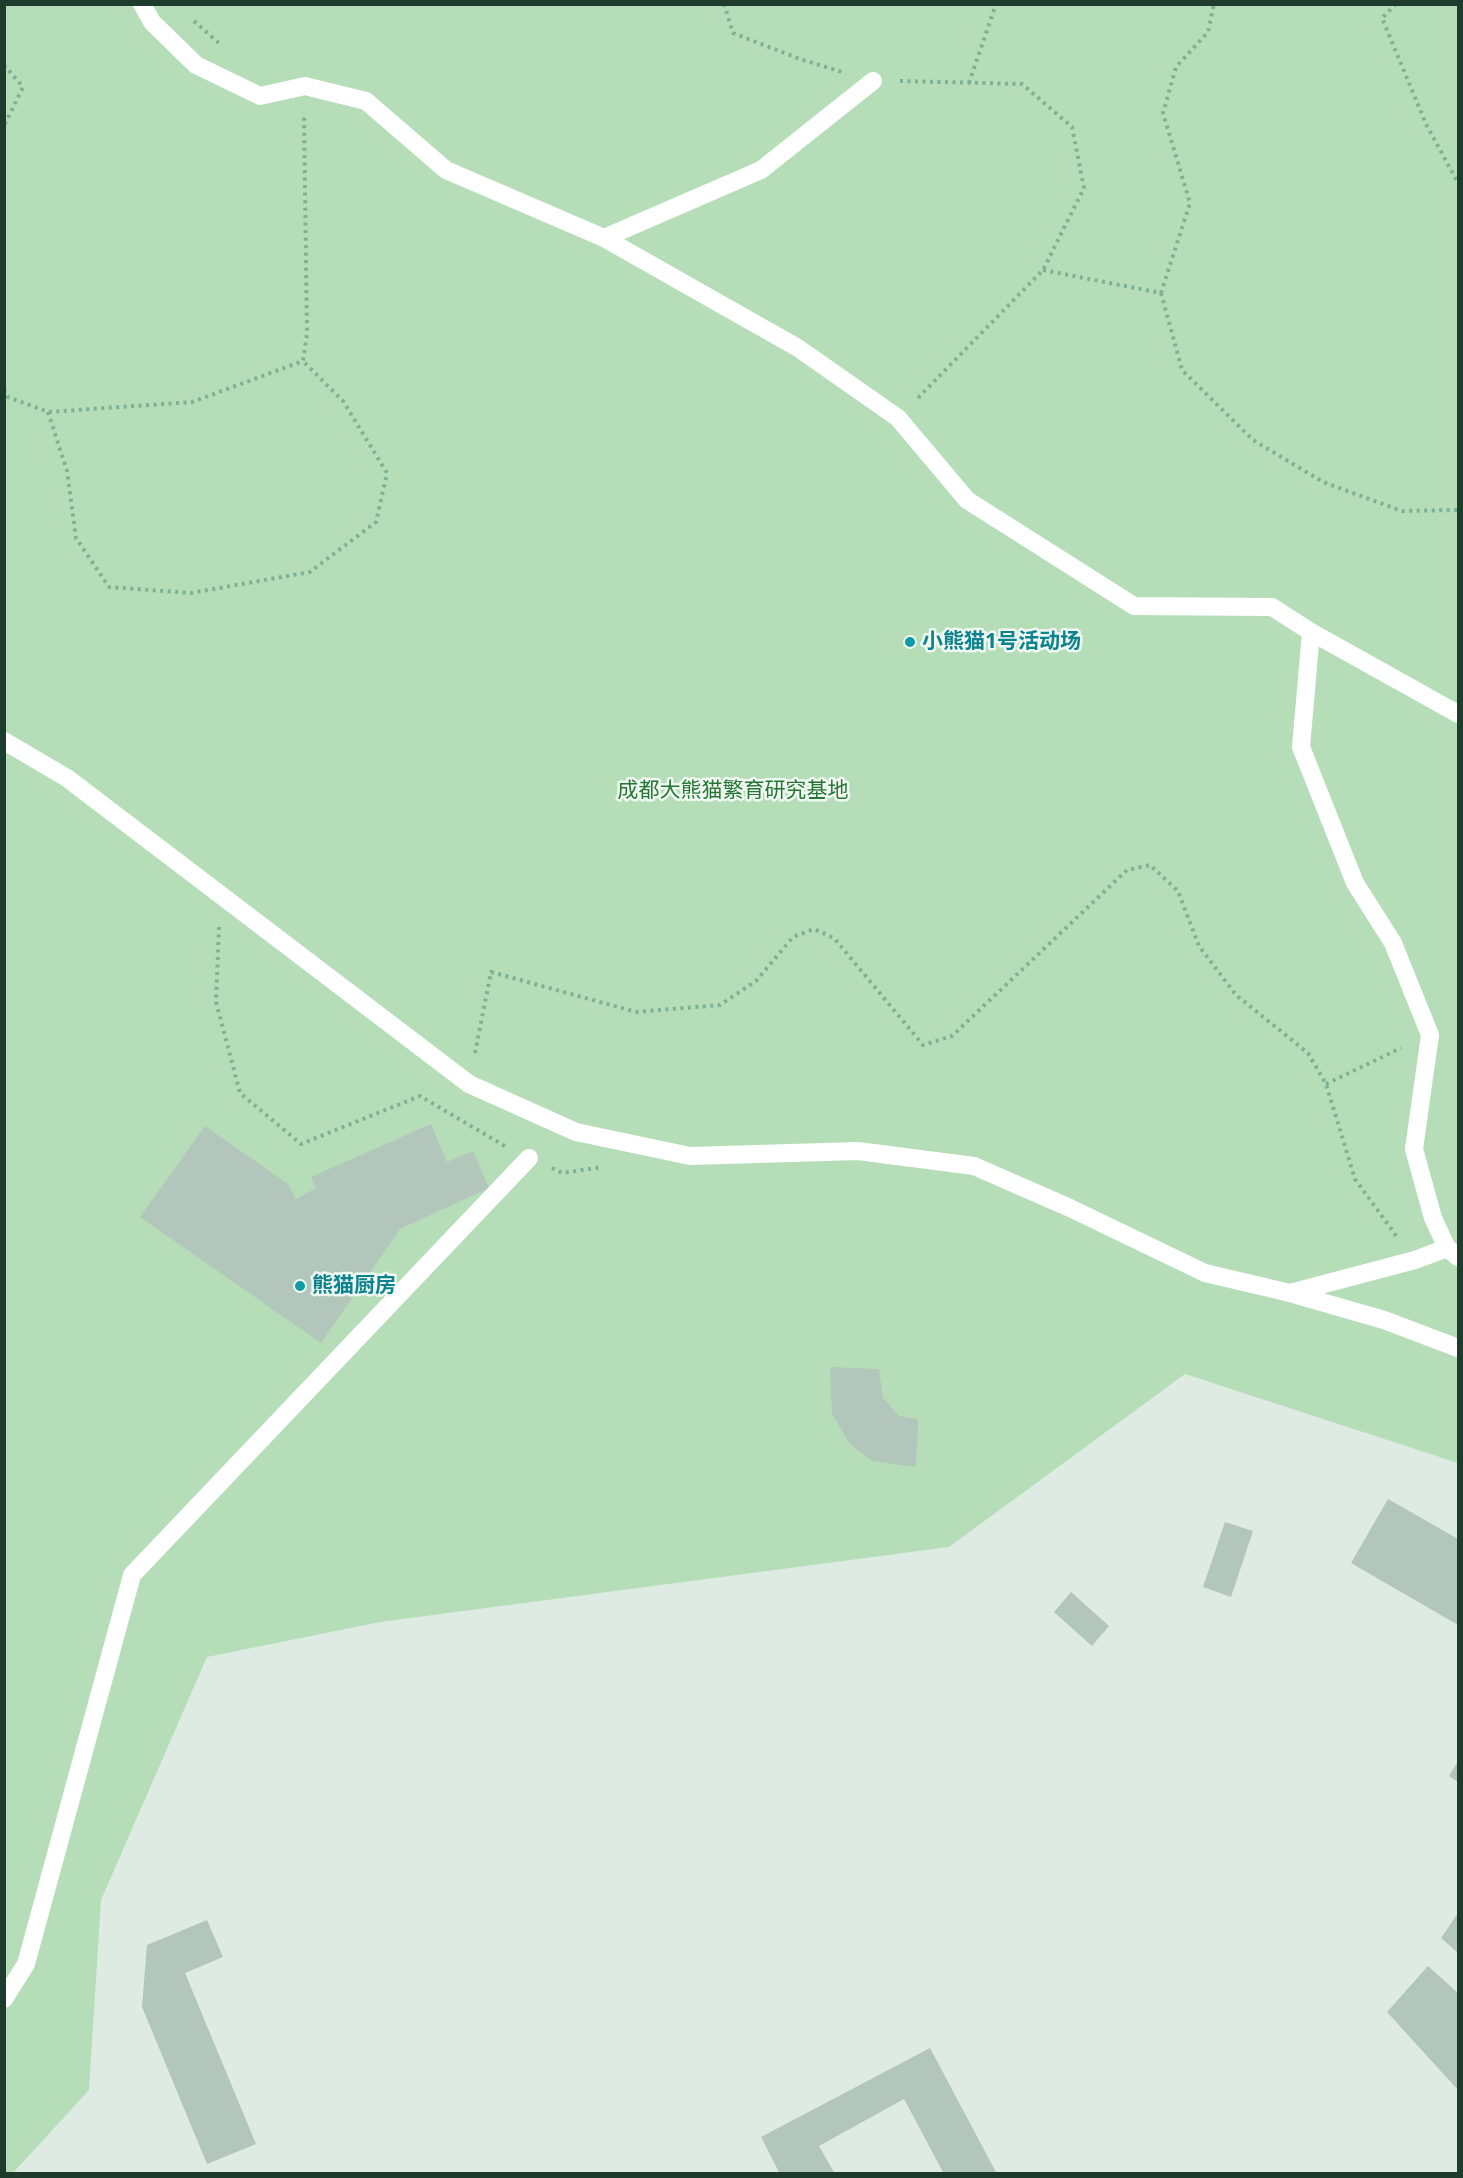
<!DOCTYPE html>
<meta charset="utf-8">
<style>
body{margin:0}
#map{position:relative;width:1463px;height:2178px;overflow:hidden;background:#deebe3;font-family:"Noto Sans",sans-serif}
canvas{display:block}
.frame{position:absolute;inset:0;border:6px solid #1e3c2e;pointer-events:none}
</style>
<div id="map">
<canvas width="1463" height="2178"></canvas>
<div class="frame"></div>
</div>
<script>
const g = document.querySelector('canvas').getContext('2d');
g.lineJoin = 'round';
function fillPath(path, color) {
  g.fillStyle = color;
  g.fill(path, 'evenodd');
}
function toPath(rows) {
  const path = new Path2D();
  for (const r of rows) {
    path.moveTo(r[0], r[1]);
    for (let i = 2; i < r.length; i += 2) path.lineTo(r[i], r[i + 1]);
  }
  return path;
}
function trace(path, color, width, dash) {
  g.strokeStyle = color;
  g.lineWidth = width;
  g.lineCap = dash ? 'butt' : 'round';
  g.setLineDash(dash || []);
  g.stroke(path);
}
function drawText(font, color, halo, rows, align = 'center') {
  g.font = font + ' "Noto Sans","Noto Sans SC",sans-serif';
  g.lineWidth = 5;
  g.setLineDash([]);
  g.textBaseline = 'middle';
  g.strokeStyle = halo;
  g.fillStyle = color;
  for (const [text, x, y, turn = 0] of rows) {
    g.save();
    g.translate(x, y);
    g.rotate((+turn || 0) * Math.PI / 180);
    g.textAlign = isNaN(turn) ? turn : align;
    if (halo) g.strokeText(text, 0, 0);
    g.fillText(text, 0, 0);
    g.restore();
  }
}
const green = toPath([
 [5,5,1458,5,1458,1463,1185,1374,949,1547,380,1622,207,1657,101,1900,89,2090,13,2173,5,2174]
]);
const building = toPath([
 [431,1124,447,1162,473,1151,489,1188,400,1229,321,1343,140,1217,205,1126,288,1184,296,1199,316,1188,311,1177],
 [830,1367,879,1369,883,1398,899,1416,918,1419,916,1467,872,1461,850,1444,832,1414],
 [1388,1499,1458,1539,1458,1625,1351,1563],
 [1225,1522,1253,1531,1231,1597,1203,1587],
 [1071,1592,1109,1626,1092,1646,1054,1612],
 [1458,1761,1458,1782,1449,1776],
 [1458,1913,1458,1953,1441,1938],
 [207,1920,223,1957,185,1973,256,2144,207,2164,142,2007,147,1945],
 [1428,1966,1458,1993,1458,2090,1387,2012],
 [930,2048,997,2174,944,2174,904,2099,819,2146,835,2174,780,2174,761,2137]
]);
const path = toPath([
 [724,4,733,33,800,59,842,72],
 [1396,4,1382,18,1426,124,1458,183],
 [194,21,220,44],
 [4,65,23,87,4,126],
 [900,81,1022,84,1072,127,1084,188,1043,270,916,400],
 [969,83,996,4],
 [1043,270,1161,293,1190,203,1163,113,1176,67,1208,32,1214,4],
 [1161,293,1182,370,1253,440,1323,482,1402,511,1458,510],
 [4,389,8,397,48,412,192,402,303,361,307,334,304,113],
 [48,412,67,471,76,538,109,587,191,593,310,572,376,522,387,473,343,401,303,361],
 [219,927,216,1002,240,1093,301,1144,420,1096,505,1146],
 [475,1053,491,972,636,1012,720,1005,756,981,793,937,814,929,834,938,923,1045,952,1036,1127,870,1150,865,1178,891,1199,946,1236,995,1308,1053,1326,1084,1355,1179,1397,1237],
 [1326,1084,1401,1048],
 [552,1168,562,1173,603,1167]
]);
const lane = toPath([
 [142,4,152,22,196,65,260,96,305,86,366,101,446,170,604,238,761,170,873,81],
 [604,238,798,348,898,418,967,500,1134,606,1272,607,1311,632,1458,714],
 [1311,632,1301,747,1355,883,1393,943,1430,1035,1414,1149,1433,1218,1447,1248,1458,1257],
 [4,741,67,778,469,1084,576,1132,690,1156,858,1151,974,1166,1070,1208,1205,1273,1290,1293,1384,1320,1458,1348],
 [1290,1293,1415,1260,1447,1248],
 [4,1999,26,1964,132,1575,529,1158]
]);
const markers = [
 [910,642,6,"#0f9aa8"],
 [300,1286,6,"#0f9aa8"]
];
const cultureNames = [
 ["小熊猫1号活动场",922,642],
 ["熊猫厨房",312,1286]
];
const parkNames = [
 ["成都大熊猫繁育研究基地",733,791]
];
fillPath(green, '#b5deb8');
fillPath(building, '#b3c6bb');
trace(path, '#7cb196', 4, [3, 4.5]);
trace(lane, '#fff', 18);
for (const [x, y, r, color] of markers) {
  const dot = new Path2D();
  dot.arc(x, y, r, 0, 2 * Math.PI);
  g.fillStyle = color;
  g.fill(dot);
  trace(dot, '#eff8f1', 2);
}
drawText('bold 21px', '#0d838f', '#eff8f1', cultureNames, 'left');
drawText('21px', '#267635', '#eff8f1', parkNames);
</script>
